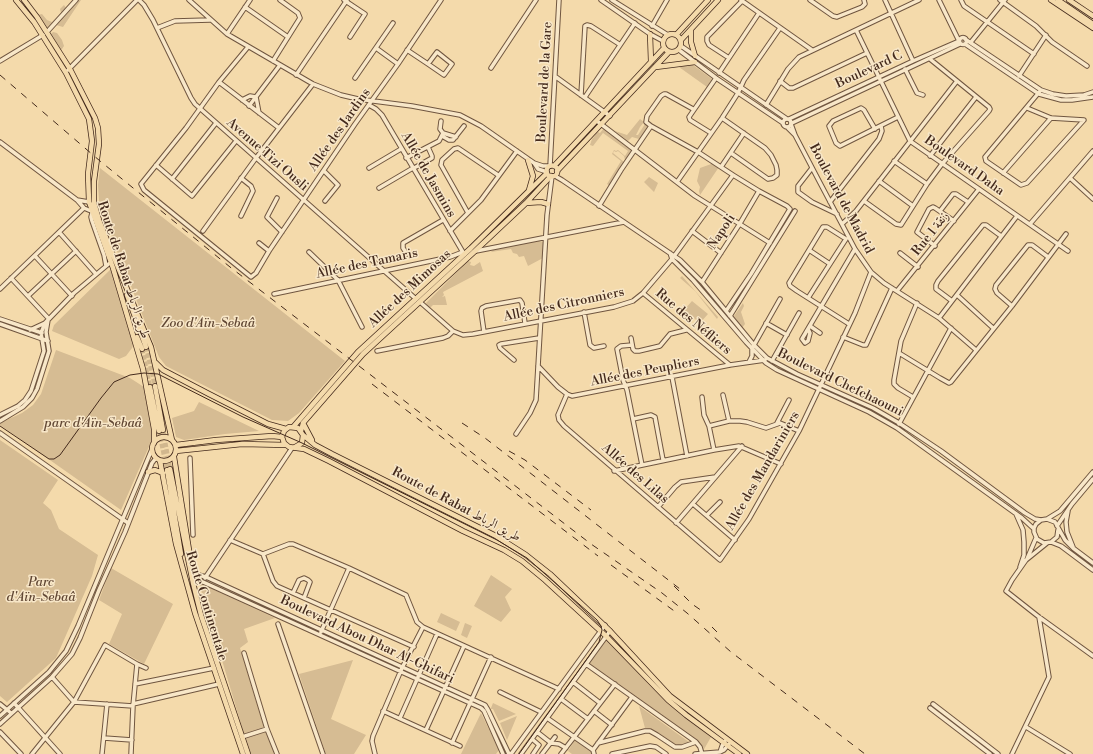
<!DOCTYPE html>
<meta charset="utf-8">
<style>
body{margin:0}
canvas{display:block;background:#f4daab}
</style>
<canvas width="1093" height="754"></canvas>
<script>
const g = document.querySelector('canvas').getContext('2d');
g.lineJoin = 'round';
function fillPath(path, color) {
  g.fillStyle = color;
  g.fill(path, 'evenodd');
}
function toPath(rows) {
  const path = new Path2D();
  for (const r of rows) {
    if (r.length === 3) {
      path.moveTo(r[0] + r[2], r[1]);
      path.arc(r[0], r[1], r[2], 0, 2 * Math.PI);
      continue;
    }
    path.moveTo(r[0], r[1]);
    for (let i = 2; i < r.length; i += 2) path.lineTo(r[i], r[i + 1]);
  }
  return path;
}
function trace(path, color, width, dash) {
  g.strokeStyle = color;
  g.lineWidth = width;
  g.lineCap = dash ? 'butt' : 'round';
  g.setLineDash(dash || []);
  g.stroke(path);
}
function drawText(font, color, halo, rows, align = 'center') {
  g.font = font + ' "Libre Bodoni",Amiri,serif';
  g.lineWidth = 3;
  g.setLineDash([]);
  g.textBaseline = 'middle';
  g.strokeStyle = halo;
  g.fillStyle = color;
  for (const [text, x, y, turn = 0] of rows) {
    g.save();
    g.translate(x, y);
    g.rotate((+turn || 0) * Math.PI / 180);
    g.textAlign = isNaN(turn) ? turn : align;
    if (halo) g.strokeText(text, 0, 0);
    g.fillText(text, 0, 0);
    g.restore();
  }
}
const green = toPath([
 [76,0,81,0,63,27,56,25],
 [64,5,66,8,65,10,48,30,38,15,42,14,47,20,52,22,61,13,60,9],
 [53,32,57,33,62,40,64,46,62,49,61,50,53,37,51,34],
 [688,64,693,65,712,79,707,87,679,67],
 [640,119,644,122,640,127,636,135,638,135,645,124,648,128,639,139,632,137,628,141,615,131,627,135],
 [604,128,632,150,625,160,624,156,618,151,616,152,614,151,613,153,624,162,610,186,607,184,621,161,612,154,614,150,616,151,618,150,625,156,628,151,603,133,593,146,590,145,592,139,594,137,596,133,598,132,600,133],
 [714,163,719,167,700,195,699,191,700,187,697,181,700,168],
 [100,168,345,361,299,413,288,421,272,420,166,366,159,357,102,213,99,200,98,185],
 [649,177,658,183,654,192,644,182],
 [539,241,544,242,543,258,528,266,524,256,519,257,517,254,513,253,511,249,491,252,495,248],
 [468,261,471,262,470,265,474,266,480,262,483,271,443,292,444,295,442,297,445,296,447,305,433,305,429,309,426,303],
 [112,268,127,304,136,338,132,348,126,356,119,359,52,331,54,325],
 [682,276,718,317,717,319,695,291,680,278],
 [692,301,708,314,700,323,684,310],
 [743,303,744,306,741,312,745,324,742,328,734,316],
 [56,350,130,378,144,387,152,435,151,442,121,510,0,425,0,423,22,413,33,405,41,394],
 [199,402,259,431,225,434,184,440,176,437,172,418,194,411],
 [0,440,58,480,43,503,51,510,59,529,98,555,92,576,56,658,7,702,0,696],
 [111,568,173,604,144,664,109,644,122,614,99,600],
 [491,575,512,589,505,597,511,610,501,622,474,606],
 [199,583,275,618,244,629,248,642,240,648,264,728,244,734],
 [441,613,460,622,456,631,437,622],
 [465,623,472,626,467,638,461,635],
 [606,637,648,684,666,702,711,737,703,751,586,663],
 [353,660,331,719,366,735,354,754,326,754,299,674],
 [493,703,516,714,499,721,493,709,491,709,491,708],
 [639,706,689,742,679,745,672,743,652,730,645,728],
 [481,713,499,750,496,754,461,754],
 [517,716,507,740,500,723],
 [266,731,275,754,251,754,246,738],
 [575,740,593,750,594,754,572,754,568,751]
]);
const majorTunnel = toPath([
 [146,347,155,386],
 [142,349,150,387],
 [163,430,170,469],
 [159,431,167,470]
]);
const minor = toPath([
 [139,0,144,5,153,20,191,98,195,104,416,299],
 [189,0,227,34,313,84,341,95,358,99,412,106,460,115,481,126,534,163,538,169,547,172],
 [344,0,365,14,350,37],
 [601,0,650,34,663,41],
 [612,0,668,35],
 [741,0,812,50],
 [810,0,833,16,837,17,862,7,865,4,864,0],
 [885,0,913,61],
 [939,0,959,41],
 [961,0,964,6,1034,54],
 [1000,0,1036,26,1052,42,1087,66],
 [245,7,288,37],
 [652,26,667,0],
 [157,28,175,21,210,20],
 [856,30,910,141,1068,251],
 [47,32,76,0],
 [227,34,250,0],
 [963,41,3.5],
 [965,39,1041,90,1053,94,1066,96,1084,95,1093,92],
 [971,42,1005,0],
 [965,44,1039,94,1061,100,1072,100,1093,97],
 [681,46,787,119],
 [248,47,219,82,186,128,141,184,144,190,251,277,256,273,269,251,355,124,398,64,441,0],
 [376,48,398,64],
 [407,50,428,64,444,75,452,64,437,52,428,64],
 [679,50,716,78,783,123],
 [729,58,709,45,707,41,707,37,742,1],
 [0,61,43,35],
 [273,61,300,18,298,13,280,0],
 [491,68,536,0],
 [905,69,917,93,923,95],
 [68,70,137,0],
 [719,73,759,13],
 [296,75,347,0],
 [1019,76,1046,35],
 [556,77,610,116],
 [355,78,393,23],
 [780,81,789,88,793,88,867,53],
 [219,82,279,128],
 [581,95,585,26,587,25,591,26,619,44],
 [585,97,635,23],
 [242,100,250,96,256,97,259,113],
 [369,105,376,109,382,115,464,254],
 [766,105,788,69,799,57,919,0],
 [249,106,280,65],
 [1027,108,1051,118,1084,120,1027,183,1021,185,986,161,985,157,1041,90],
 [693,109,666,94,664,94,661,96,647,116,646,122,651,126,698,152,733,175,759,191,787,206,790,209,751,274,726,311],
 [722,118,765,148,771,155,776,165,777,170,777,175,773,178,768,179,731,153],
 [787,123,4],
 [789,119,913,61,959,41],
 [441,121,440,129,443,133],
 [597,121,695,196,770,243],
 [792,123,960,44],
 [791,124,795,135,818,179,855,249,871,272,884,283,939,318,976,350],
 [787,127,795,135],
 [875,129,864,110,861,108,833,121,829,126,836,143,840,146,898,117],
 [711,133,690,120,689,117,716,78],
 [442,136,449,140,453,140,464,126],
 [0,142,77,200,84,208,91,211],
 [930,156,976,97],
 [406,158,439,141,443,133,456,137],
 [894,161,927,184],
 [534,163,543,166,549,166],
 [156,165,192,196,236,141],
 [550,166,559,0],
 [416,167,432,158,432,156,428,147],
 [721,167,744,133],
 [369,168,401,149],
 [812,168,798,186,798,192,812,202,837,214],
 [324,171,338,185,325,201],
 [1003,173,1051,118],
 [555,176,562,180,680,260,702,282,754,345,767,358,797,374,873,408,899,423,941,451,1025,513,1035,519,1041,520,1047,519,1055,522,1065,540,1073,548,1093,563],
 [241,178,251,186,253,191,241,216],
 [1070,178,1093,199],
 [172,179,216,123],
 [879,181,913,206],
 [677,182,722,118,738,93,744,80,780,28],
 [379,188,413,168],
 [277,198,267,217,282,232],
 [77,200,89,202],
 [864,201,896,224,901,225,927,184,942,164,989,111,990,109,989,107,930,59],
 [830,202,879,139,882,131,881,126],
 [599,206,621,170,651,126],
 [940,211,953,194,956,194,968,202],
 [92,213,91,217,92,221,104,255,106,266],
 [468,213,441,165,442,160,454,149,458,148,498,175],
 [842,224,856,211,957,81],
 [1030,224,1093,151],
 [203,231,256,158,313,84],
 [450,231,481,200,517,151],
 [692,231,721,253],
 [59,232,96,274],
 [846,239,827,227,823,227,789,283,790,286,797,291,849,324],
 [259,243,269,251],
 [935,246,917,232,929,209,933,207,935,208,954,221],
 [809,250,830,264],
 [476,251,624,222],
 [309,252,338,280,362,327],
 [670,253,672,259,693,280,746,342,766,363,777,370,869,412,897,428,1022,518,1034,529],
 [900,253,918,267],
 [407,254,403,248,403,243,443,220],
 [35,256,72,296],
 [11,278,49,319],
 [702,282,739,225,759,191],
 [0,289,84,208],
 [897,291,979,189],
 [643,293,730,365],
 [274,294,450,257,463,252],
 [957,295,993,328],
 [28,296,76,251],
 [808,298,846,239],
 [952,301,936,289,936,285,938,281,983,225,986,225,1001,236],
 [420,302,453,331,463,335,473,334,614,307,633,301,643,293,672,259,733,175],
 [1012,306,997,293,995,289,996,285,1028,245,1032,245,1048,257],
 [584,312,590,345,594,348,604,346],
 [730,316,795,211],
 [939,318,1017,216],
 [0,319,42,333],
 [766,323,787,335],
 [0,324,48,341],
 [810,326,820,333],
 [808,329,810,333,808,341,805,343,802,339,855,249],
 [30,330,45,323,74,293,111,262],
 [484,332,481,311,482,308,486,306,520,300,522,303,525,323],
 [843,337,863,345,866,345,892,288],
 [631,338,633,349,635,351,639,351,660,346,670,334,686,330],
 [632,345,621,346,617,349,623,380,627,390,642,465],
 [377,351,443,338,448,336,453,331],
 [899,353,940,378,949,383,951,382,1012,306,1066,234],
 [514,360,500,348,499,345,501,344,539,338],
 [772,361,799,313],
 [749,362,752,356,752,348,754,345,780,299],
 [538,366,558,387,567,394,572,396,730,365,765,360],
 [672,377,687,456],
 [567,394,558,415,559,420,564,426,720,560,749,519,799,431,855,313,871,272],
 [723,395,729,421],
 [702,397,704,415,709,426,714,450],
 [913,397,898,388,894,384,894,380,901,341,917,303],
 [0,415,18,406,25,400,31,391,44,351,41,333,45,323],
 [633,419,651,415,655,417,663,460],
 [0,421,23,407,32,398,37,389,49,351,46,332,48,320],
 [777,423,789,400],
 [899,424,951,328],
 [709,426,729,421,740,421,747,422,766,428,780,423,799,431],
 [0,433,128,523],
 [516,434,530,413,536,400,547,215,552,176],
 [190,458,193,535],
 [614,471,714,450,739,446,781,464],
 [693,504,735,540],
 [658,507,675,487,681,482,715,477],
 [1068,511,1066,522,1067,532,1073,547],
 [1016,514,1023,530,1024,542,1024,555,1020,567],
 [707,515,720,502],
 [1047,519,1060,511,1093,472],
 [1041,520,1036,524,1034,528,1034,532,1037,539,1044,543,1051,542,1061,546,1093,570],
 [676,523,742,446],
 [1057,526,1072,504,1093,479],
 [230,540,263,554,289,544,293,544,349,568,406,595,417,622,423,627,559,689],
 [1051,542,1057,537,1058,530],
 [1047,543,1026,560,1012,580,1006,591,1039,617,1093,656],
 [263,554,273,581,277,586,414,647],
 [1027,559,1036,538],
 [191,573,206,577,485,705,488,710,509,754],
 [205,578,292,448],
 [193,581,203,582,481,708,484,711,503,754],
 [293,593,299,580,304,578,308,580,310,582,304,598],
 [278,624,323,754],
 [321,632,349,568],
 [244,653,267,729,277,754],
 [137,664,146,668],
 [586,664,696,742,700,747,702,754],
 [52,677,74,702,133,706],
 [573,682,600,703],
 [135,684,214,668],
 [500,692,541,712],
 [561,699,588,719],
 [14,703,60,754],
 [0,704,11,713],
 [133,704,219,684],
 [933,704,998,754],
 [930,708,990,754],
 [383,711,460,746],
 [594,711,612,725],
 [0,716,49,672,66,651,78,626,152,449],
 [400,718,437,634],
 [547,718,593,750,594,754],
 [0,724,52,677,72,654,80,638,99,590,125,532,152,463,156,458],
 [1026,727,1070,754],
 [426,730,464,646],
 [0,732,21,754],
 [537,732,551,743,559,744,566,748],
 [242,737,267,729],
 [104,738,132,740],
 [532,739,539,745,533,754],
 [452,743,491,657],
 [598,743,645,731,650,731,657,735,675,747,682,747,696,742],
 [593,750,632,697],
 [720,752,722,746,725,741],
 [32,754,74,702,105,645,137,664,133,706,131,754],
 [102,754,107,704],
 [375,754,372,741,373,736,402,668,423,627],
 [511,754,605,625],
 [521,754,610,631],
 [542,754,555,737],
 [561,754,615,684],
 [612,754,650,746,656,747,666,754],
 [695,754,720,752,724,750,729,744],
 [1012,754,1049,677,1039,617]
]);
const major = toPath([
 [16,0,34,22,66,73,89,119,92,141,88,174,89,202,113,268,143,369,154,429,154,443],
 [24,0,37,17,70,69,95,118,98,128,99,144,94,181,94,203,99,220,115,260,151,347,172,440],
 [1051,0,1093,28],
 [1058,0,1093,24],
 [1069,0,1093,16],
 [691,30,691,42,695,56],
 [672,43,9],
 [650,34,651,62],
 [676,35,708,0],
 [681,40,718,0],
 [656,67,695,62],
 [528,160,533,176,529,190],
 [552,171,5.5],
 [554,166,664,48],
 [557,171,669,52],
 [526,203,541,202,548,204],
 [127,295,146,347],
 [137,337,142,349],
 [156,363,163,370,209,394,268,424,286,429],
 [155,386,163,430],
 [150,387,159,431],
 [303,423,312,440],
 [294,426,358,352,471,248,547,173],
 [301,431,303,423,363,354,475,251,526,203,551,176],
 [303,435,315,445,332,454,496,536,526,555,550,574,610,631,670,696,747,754],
 [164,449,12],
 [176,445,216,440,272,436,282,437],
 [295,447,302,443,303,435,298,428,289,427,284,431,282,437,284,443,289,447,304,449,329,461,463,531,504,550,522,561,545,580,606,636,668,700,686,715,739,754],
 [176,451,242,444,286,445],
 [174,457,190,556],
 [160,461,176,544,195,613,243,754],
 [170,469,193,583,201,615,248,754],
 [167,470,181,554],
 [148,472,155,470,163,473]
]);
const tram = toPath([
 [0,426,49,459,54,459,60,455,101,398,114,382,130,375,144,373,158,374,243,417,302,443,497,540,527,558,597,620,601,626,602,630,599,642,519,754]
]);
const rail = toPath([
 [0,75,100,161,230,267,591,544,662,593,687,613,731,652,865,754],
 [372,384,598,556],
 [462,423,485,438,680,589],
 [509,451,525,460,591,510],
 [611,565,677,613],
 [674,586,692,604,705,613],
 [712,627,720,635]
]);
const streetNames = [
 ["Boulevard C",869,70,-25],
 ["Boulevard de la Gare",545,82,-87],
 ["Allée des Jardins",340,130,-55],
 ["Avenue Tizi Ousli",267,155,41],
 ["Boulevard Daha",964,166,35],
 ["Allée de Jasmins",428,175,60],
 ["Boulevard de Madrid",841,199,62],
 ["Napoli",722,232,-57],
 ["Rue 1 زنقة",931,234,-52],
 ["Allée des Tamaris",367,264,-12],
 ["Route de Rabat طريق الرباط",123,270,72],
 ["Allée des Mimosas",410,289,-43],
 ["Allée des Citronniers",564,305,-12],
 ["Rue des Néfliers",693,322,40],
 ["Allée des Peupliers",645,372,-11],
 ["Boulevard Chefchaouni",840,383,26],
 ["Allée des Mandariniers",763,471,-60],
 ["Allée des Lilas",635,474,41],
 ["Route de Rabat طريق الرباط",456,505,28],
 ["Route Continentale",206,606,73],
 ["Boulevard Abou Dhar Al-Ghifari",367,640,25]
];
const parkNames = [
 ["Zoo d'Aïn-Sebaâ",208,324],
 ["parc d'Aïn-Sebaâ",93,424],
 ["Parc",41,583],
 ["d'Aïn-Sebaâ",41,598]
];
fillPath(green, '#d6bc93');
trace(majorTunnel, '#d1b78e', 4.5, [4.5, 2]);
trace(minor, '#705640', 5.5);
trace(major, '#442a1c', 6);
trace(minor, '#f8e7c8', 3.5);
trace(major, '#f4daab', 4.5);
trace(tram, '#442a1c', 1);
trace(rail, '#442a1c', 1, [7, 7]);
drawText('13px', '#442a1c', '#f8e7c8', streetNames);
drawText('italic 13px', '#614734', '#f8e7c8', parkNames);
</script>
